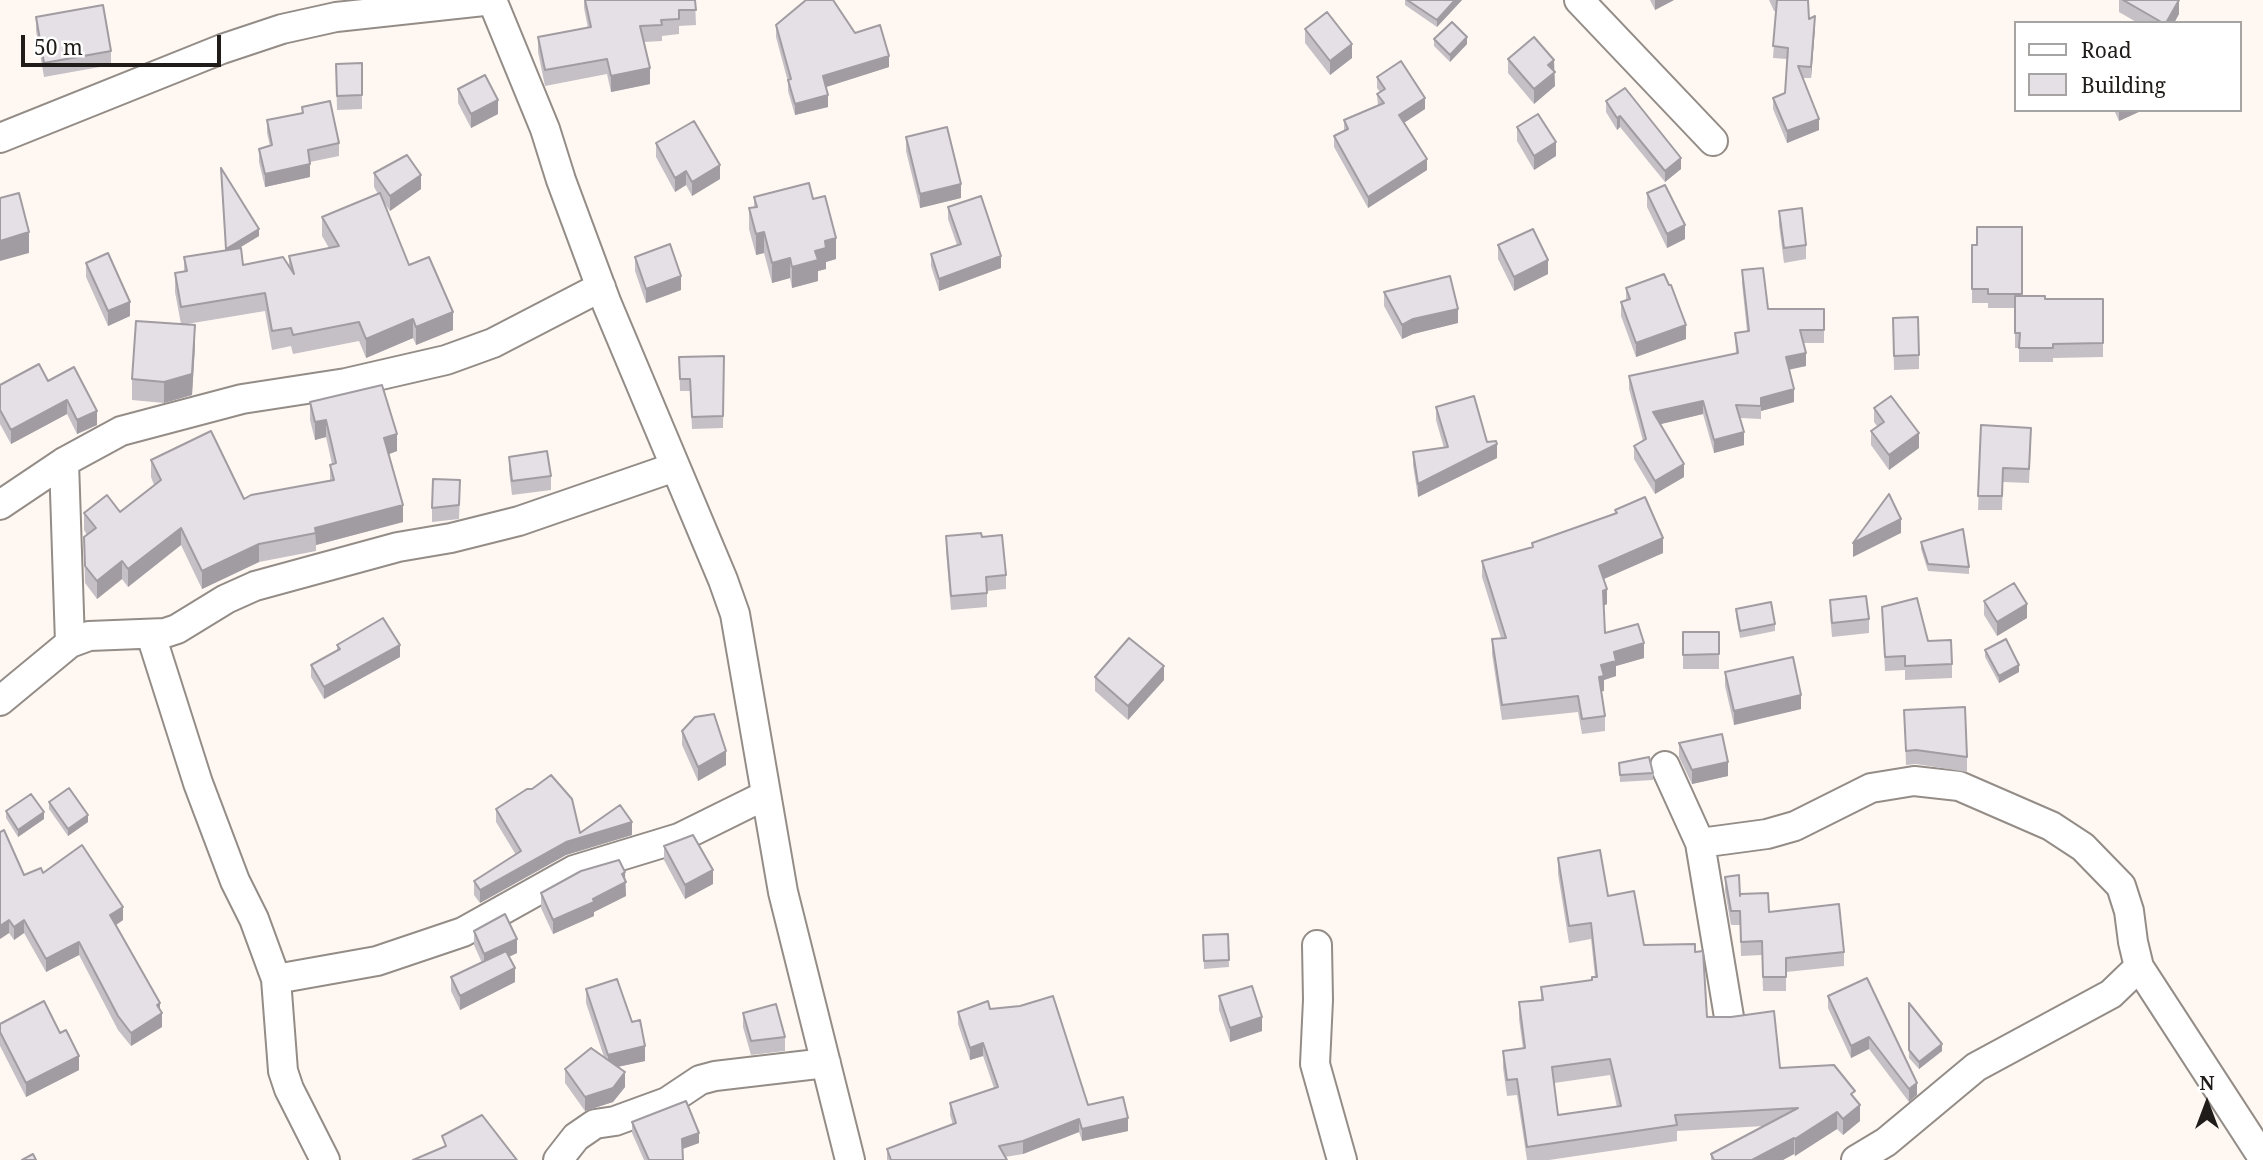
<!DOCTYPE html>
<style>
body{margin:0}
#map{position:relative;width:2263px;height:1160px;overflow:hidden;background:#fff8f2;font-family:"Noto Serif",serif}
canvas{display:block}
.legend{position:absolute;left:2014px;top:21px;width:228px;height:91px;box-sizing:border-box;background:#fff;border:2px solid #a5a4a3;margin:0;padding:9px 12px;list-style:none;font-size:21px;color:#1f1c1a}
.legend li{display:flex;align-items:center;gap:14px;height:35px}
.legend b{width:35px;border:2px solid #a5a4a3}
.north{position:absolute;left:2172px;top:1069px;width:70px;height:70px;-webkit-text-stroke:5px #fff;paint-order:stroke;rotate:0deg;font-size:19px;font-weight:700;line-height:28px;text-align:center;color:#1f1c1a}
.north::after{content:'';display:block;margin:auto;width:24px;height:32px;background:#1f1c1a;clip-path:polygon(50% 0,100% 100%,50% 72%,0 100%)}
.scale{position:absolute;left:21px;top:35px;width:200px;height:32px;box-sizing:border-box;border:4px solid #1f1c1a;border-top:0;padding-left:9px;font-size:21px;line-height:24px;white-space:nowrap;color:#1f1c1a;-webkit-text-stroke:5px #fff;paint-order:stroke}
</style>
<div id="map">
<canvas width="2263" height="1160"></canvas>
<ul class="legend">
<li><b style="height:9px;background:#fff"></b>Road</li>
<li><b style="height:19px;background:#e5dfe6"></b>Building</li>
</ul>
<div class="north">N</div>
<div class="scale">50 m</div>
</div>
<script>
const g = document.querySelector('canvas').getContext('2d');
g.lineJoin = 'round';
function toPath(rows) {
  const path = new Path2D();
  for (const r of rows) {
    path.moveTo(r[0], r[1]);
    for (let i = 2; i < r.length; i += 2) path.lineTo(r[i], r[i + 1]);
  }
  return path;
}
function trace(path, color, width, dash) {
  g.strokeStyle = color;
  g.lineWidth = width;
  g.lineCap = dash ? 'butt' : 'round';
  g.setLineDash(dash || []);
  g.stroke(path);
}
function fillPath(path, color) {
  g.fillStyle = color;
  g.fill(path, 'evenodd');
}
const minor = toPath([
 [492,0,545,129,561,180,607,304,723,580,735,614,783,892,850,1160],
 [1579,0,1713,141],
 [0,138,222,49,282,29,336,17,493,0],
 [64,462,70,643],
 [0,505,64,462,121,431,242,399,346,383,446,360,493,343,601,287],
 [151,635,198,783,235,881,254,919,276,979,283,1071,289,1089,325,1160],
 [0,701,70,643,89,636,165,633,177,629,226,599,255,586,398,547,451,538,519,521,675,467],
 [1665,766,1700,843,1729,1017],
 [1700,843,1767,834,1795,826,1871,788,1914,781,1959,786,2051,826,2083,847,2121,886,2129,911,2133,942,2139,967,2263,1158],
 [1317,945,1318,1000,1315,1064,1342,1160],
 [276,979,377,961,463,932,574,870,679,838,766,795],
 [558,1160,576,1137,595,1124,615,1121,667,1102,700,1080,715,1076,826,1063],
 [1856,1160,1886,1142,1976,1067,2111,994,2139,967]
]);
const wall = toPath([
 [584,0,695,0,696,25,679,26,679,34,662,36,662,41,644,42,650,84,611,92,607,74,545,86,538,52,538,37,588,28,584,8],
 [1405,0,1462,0,1437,27,1405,5],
 [1650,0,1674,0,1655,10],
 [1769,0,1808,0,1809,19,1815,27,1811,78,1802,78,1819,130,1787,143,1773,109,1773,98,1785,93,1787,59,1773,58,1776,11,1774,11],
 [2119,0,2179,0,2179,14,2174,23,2138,23,2119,12],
 [36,17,111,51,111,65,44,77,36,31],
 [776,25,855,33,889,67,826,87,828,107,795,115,788,91,788,82,776,37],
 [1305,29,1352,58,1330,75,1305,43],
 [1434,39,1467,44,1450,62,1434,46],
 [1508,59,1554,71,1555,86,1534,104,1508,73],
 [362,63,362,109,337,110,336,64],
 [1377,77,1425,109,1404,123,1427,170,1368,208,1334,147,1334,136,1344,131,1344,120,1378,106,1377,94,1380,92,1377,88],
 [458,89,498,114,471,128,458,103],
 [1606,101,1681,169,1665,182,1620,127,1617,130,1606,112],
 [302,107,339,143,339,156,310,162,310,177,265,187,259,162,259,149,270,146,267,133,267,120,302,114],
 [2114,110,2143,110,2119,121],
 [1517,127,1556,156,1534,170,1517,141],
 [906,137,961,198,920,208,906,151],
 [656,143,720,179,692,196,686,185,675,192,656,157],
 [374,173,421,189,390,211,383,201,409,265,453,330,416,345,413,338,366,358,359,341,293,354,291,346,272,350,265,311,187,324,195,346,192,395,164,403,132,400,132,379,181,324,175,292,175,273,184,272,184,257,226,250,221,175,259,236,239,248,243,265,289,266,289,256,329,248,322,236,322,217,378,194,374,187],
 [1647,193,1685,239,1667,248,1647,207],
 [754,197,813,199,836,259,826,262,826,269,818,271,818,281,792,288,790,278,772,283,764,253,756,255,749,229,749,208,754,207],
 [948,207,1001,268,939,291,931,266,931,254,957,245,948,219],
 [1779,211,1806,245,1806,259,1784,263,1779,225],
 [2022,227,2022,296,2045,299,2103,299,2103,357,2053,358,2053,362,2019,362,2019,348,2015,348,2015,308,1988,308,1988,303,1972,303,1972,245,1977,245],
 [1498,245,1548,274,1514,291,1498,259],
 [635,257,681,290,646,303,635,271],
 [86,263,130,316,108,326,86,277],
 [1742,270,1768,309,1824,309,1824,343,1803,343,1806,366,1789,370,1794,402,1761,411,1761,419,1740,418,1744,445,1714,453,1703,414,1660,424,1684,477,1655,494,1634,459,1634,446,1643,441,1629,389,1629,376,1736,354,1735,333,1747,331,1742,283],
 [1669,285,1686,339,1636,357,1621,316,1621,302,1626,300,1626,288],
 [1384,292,1458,323,1413,334,1402,339,1384,306],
 [1893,332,1919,355,1919,369,1894,370],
 [724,356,723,428,692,429,690,391,680,391,679,357],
 [48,381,97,425,77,434,67,414,11,444,0,424,0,385],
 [310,402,397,451,389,454,403,522,316,545,316,551,259,562,202,589,181,545,128,587,122,579,97,599,85,583,84,537,87,535,84,530,84,513,120,512,154,485,151,477,151,460,244,499,330,480,330,465,332,464,326,437,315,440,310,420],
 [1436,407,1487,442,1497,458,1418,497,1413,465,1413,452,1444,448,1436,420],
 [1874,408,1919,448,1889,470,1871,445,1871,431,1877,426,1874,422],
 [1981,425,2031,442,2029,483,2003,482,2002,510,1978,510],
 [509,457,551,476,551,490,512,495,509,471],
 [460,494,459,519,432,522,432,508],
 [1615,510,1663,553,1604,579,1607,604,1603,606,1605,633,1644,658,1616,666,1616,676,1604,680,1604,691,1601,691,1605,716,1605,731,1582,734,1578,712,1502,720,1492,654,1492,639,1501,638,1482,577,1482,561,1532,547,1532,543,1615,513],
 [946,536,982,537,1006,575,1006,589,987,591,987,607,951,610,946,551],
 [1921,542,1969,567,1969,574,1928,571,1921,549],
 [1830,600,1869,619,1869,633,1832,637,1830,614],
 [1984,601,2027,618,1997,636,1984,615],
 [1882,607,1928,641,1952,664,1952,678,1905,680,1905,670,1885,671],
 [1736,609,1775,624,1775,631,1740,638,1736,616],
 [1683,632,1719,654,1719,669,1683,669],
 [337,645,400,657,324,699,311,677,311,665,337,651],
 [1985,650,2019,672,1999,683,1985,657],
 [1725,672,1801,709,1734,725,1725,686],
 [1095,677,1164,680,1128,720,1095,691],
 [1904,710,1967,757,1967,772,1916,764,1906,765],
 [682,731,726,765,698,781,682,745],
 [1679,743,1728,776,1692,784,1679,757],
 [1619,763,1653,773,1653,780,1620,782],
 [49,802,88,822,68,836,49,809],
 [496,809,580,833,632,835,566,855,480,903,474,895,474,881,516,855,496,822],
 [6,811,44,819,18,837,6,818],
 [664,846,713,884,685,899,664,860],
 [1558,858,1608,896,1644,945,1695,952,1707,1017,1780,1068,1855,1099,1860,1121,1843,1135,1837,1129,1795,1156,1794,1154,1783,1160,1711,1160,1711,1154,1764,1126,1677,1131,1677,1141,1549,1160,1527,1160,1517,1095,1507,1096,1503,1068,1503,1051,1523,1049,1519,1019,1519,1002,1541,1000,1541,987,1592,980,1595,977,1591,939,1569,943,1558,874],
 [1610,1075,1617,1107,1558,1115,1554,1083],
 [43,873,123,920,116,925,160,1010,162,1027,131,1046,118,1030,79,955,46,972,24,933,14,940,9,933,0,939,24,875],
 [1725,877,1740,896,1844,952,1844,966,1786,972,1786,991,1763,991,1762,955,1741,956,1740,925,1731,925,1725,891],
 [625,879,626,896,594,912,594,916,553,934,541,908,541,893],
 [474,931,517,953,509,957,515,982,460,1010,451,991,451,977,482,963,474,945],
 [1228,934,1229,967,1204,969,1203,935],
 [1867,978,1917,1095,1909,1102,1869,1049,1851,1058,1828,1008,1828,996],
 [586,989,645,1061,617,1067,625,1087,613,1102,585,1111,565,1083,565,1069,604,1057,586,1003],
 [1219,996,1262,1031,1230,1042,1219,1010],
 [1909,1003,1942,1051,1919,1069,1909,1058],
 [990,1009,1088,1105,1128,1131,1082,1141,1079,1132,1023,1154,1005,1157,1007,1160,887,1160,887,1149,953,1125,950,1115,950,1103,994,1088,983,1056,970,1060,958,1024,958,1012],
 [743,1013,785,1037,785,1051,751,1055,743,1027],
 [0,1024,60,1033,79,1070,26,1097,0,1046],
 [632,1122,699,1143,683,1149,683,1160,644,1160,632,1133]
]);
const shadedWall = toPath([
 [1455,0,1462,0,1437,27,1437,20],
 [1655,0,1674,0,1655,10],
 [2179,0,2179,14,2174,23,2166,23],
 [1815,16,1815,27,1811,78,1811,67],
 [1467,37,1467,44,1450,62,1450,55],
 [1352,44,1352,58,1330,75,1330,61],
 [889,56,889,67,823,88,823,76],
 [1554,60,1555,86,1534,104,1534,89,1548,65],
 [650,68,650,84,611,92,611,76],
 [828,95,828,107,795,115,795,104],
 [1425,98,1425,109,1399,126,1399,115],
 [498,100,498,114,471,128,471,114],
 [2119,110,2143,110,2119,121],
 [1620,116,1620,127,1617,130,1617,118],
 [1819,119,1819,130,1787,143,1787,131],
 [1556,142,1556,156,1534,170,1534,156],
 [1681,158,1681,169,1665,182,1665,171],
 [1427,159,1427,170,1368,208,1368,197],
 [310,164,310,177,265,187,265,174],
 [720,165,720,179,692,196,692,182],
 [686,171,686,185,675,192,675,178],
 [421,175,421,189,390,211,390,196],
 [961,184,961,198,920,208,920,194],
 [1685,225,1685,239,1667,248,1667,234],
 [259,229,259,236,226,256,226,249],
 [29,232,29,253,0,261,0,241],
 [764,232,764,253,756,255,756,234],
 [836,238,836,259,826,262,826,269,818,271,818,281,792,288,792,267,815,251,825,241],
 [1001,256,1001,268,939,291,939,279],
 [790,258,790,278,772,283,772,263],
 [1548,260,1548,274,1514,291,1514,277],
 [681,276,681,290,646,303,646,289],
 [130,302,130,316,108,326,108,311],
 [1458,309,1458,323,1413,334,1402,339,1402,325,1413,319],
 [453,312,453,330,416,345,416,327],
 [413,319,413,338,366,358,366,339],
 [195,325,195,346,192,395,164,403,164,382],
 [1686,325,1686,339,1636,357,1636,343],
 [1806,353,1806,366,1786,370,1786,357],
 [1794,389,1794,402,1761,411,1761,419,1761,398],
 [67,400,67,414,11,444,11,430],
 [1703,401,1703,414,1653,426,1653,412],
 [97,411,97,425,77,434,77,420],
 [326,420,326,437,315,440,315,422],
 [1744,432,1744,445,1714,453,1714,440],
 [1919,433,1919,448,1889,470,1889,455],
 [397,434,397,451,384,456,384,438],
 [1497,444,1497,458,1418,497,1418,484],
 [1684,464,1684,477,1655,494,1655,481],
 [403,505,403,522,316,545,315,528],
 [1901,519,1901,533,1853,557,1853,543],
 [181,528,181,545,128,587,128,569],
 [1663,538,1663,553,1599,581,1599,566],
 [259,544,259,562,202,589,202,571],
 [122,561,122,579,97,599,97,581],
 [1607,589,1607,604,1603,606,1603,591],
 [2027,604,2027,618,1997,636,1997,622],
 [1644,643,1644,658,1616,666,1616,676,1604,680,1604,691,1599,692,1599,677,1601,665,1614,652],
 [400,645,400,657,324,699,324,687],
 [2019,665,2019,672,1999,683,1999,676],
 [1164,666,1164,680,1128,720,1128,706],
 [1801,695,1801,709,1734,725,1734,711],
 [726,751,726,765,698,781,698,767],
 [1728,762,1728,776,1692,784,1692,770],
 [44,812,44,819,18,837,18,830],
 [88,815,88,822,68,836,68,829],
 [632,822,632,835,566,855,480,903,480,890,566,842],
 [713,870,713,884,685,899,685,885],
 [625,872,626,896,594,912,594,916,553,934,553,920,593,899],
 [123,907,123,920,110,929,110,915],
 [9,920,9,933,0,939,0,926],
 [24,920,24,933,14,940,14,927],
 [517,939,517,953,484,968,484,954],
 [79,942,79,955,46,972,46,959],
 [515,968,515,982,460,1010,460,996],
 [160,1003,160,1015,162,1013,162,1027,131,1046,131,1033],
 [1262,1017,1262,1031,1230,1042,1230,1028],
 [1869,1037,1869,1049,1851,1058,1851,1046],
 [983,1043,983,1056,970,1060,970,1048],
 [1942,1044,1942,1051,1919,1069,1919,1062],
 [645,1046,645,1061,608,1069,608,1055],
 [79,1056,79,1070,26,1097,26,1083],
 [625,1072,625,1087,613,1102,585,1111,585,1097],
 [1917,1083,1917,1095,1909,1102,1909,1089],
 [1860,1105,1860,1121,1843,1135,1843,1119],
 [1837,1112,1837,1129,1795,1156,1795,1139],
 [1128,1118,1128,1131,1082,1141,1082,1129],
 [1079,1119,1079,1132,1023,1154,1023,1141],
 [699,1133,699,1143,682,1149,682,1139],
 [1794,1138,1794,1154,1783,1160,1752,1160]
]);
const building = toPath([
 [585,0,695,0,696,10,679,10,679,19,661,20,662,25,640,26,650,68,611,76,607,59,545,70,538,37,591,27,585,0],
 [806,0,833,0,855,33,880,25,889,56,823,76,828,95,795,104,788,80,791,79,776,25,806,0],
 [1407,0,1455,0,1437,20,1407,0],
 [1777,0,1808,0,1809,19,1815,16,1811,67,1798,66,1819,119,1787,131,1773,98,1785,93,1788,48,1773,46,1777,0],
 [2123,0,2179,0,2166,23,2163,23,2123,0],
 [103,5,111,51,44,63,36,17,103,5],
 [1327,12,1352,44,1330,61,1305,29,1327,12],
 [1452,22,1467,37,1450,55,1434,39,1452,22],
 [1534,37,1554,60,1548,65,1555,72,1534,89,1508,59,1534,37],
 [1401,61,1425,98,1399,115,1427,159,1368,197,1334,136,1348,129,1344,120,1384,103,1377,94,1385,89,1377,77,1401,61],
 [362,63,362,95,337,96,336,64,362,63],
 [485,75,498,100,471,114,458,89,485,75],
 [1625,88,1681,158,1665,171,1620,116,1617,118,1606,101,1625,88],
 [330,101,339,143,308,150,310,164,265,174,259,149,272,145,267,120,303,113,302,107,330,101],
 [1538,114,1556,142,1534,156,1517,127,1538,114],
 [694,121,720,165,692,182,686,171,675,178,656,143,694,121],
 [947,127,961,184,920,194,906,137,947,127],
 [407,155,421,175,390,196,374,173,407,155],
 [221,168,259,229,226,249,221,168],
 [809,183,813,199,825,196,836,238,825,241,826,248,815,251,818,260,792,267,790,258,772,263,764,232,756,234,749,208,757,207,754,197,809,183],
 [1665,185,1685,225,1667,234,1647,193,1665,185],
 [19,193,29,232,0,241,0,198,19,193],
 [380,193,409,265,429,257,453,312,416,327,413,319,366,339,359,322,293,335,291,328,272,331,265,293,181,307,175,273,187,271,184,257,241,248,243,265,283,257,294,274,289,256,339,246,322,217,380,193],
 [981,196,1001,256,939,279,931,254,961,244,948,207,981,196],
 [1802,208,1806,245,1784,248,1779,211,1802,208],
 [1977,227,2022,227,2022,294,1988,294,1988,289,1972,289,1972,245,1977,245,1977,227],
 [1533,229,1548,260,1514,277,1498,245,1533,229],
 [670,244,681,276,646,289,635,257,670,244],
 [108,253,130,302,108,311,86,263,108,253],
 [1763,268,1768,309,1824,309,1824,330,1800,330,1806,353,1786,357,1794,389,1761,398,1761,406,1736,405,1744,432,1714,440,1703,401,1653,412,1684,464,1655,481,1634,446,1646,439,1629,376,1738,353,1735,333,1749,331,1742,270,1763,268],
 [1664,274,1669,285,1671,285,1686,325,1636,343,1621,302,1630,299,1626,288,1664,274],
 [1450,276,1458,309,1413,319,1402,325,1384,292,1450,276],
 [2015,296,2045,296,2045,299,2103,299,2103,343,2053,344,2053,348,2019,348,2020,333,2015,333,2015,296],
 [1918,317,1919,355,1894,356,1893,318,1918,317],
 [136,321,195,325,192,374,164,382,132,379,136,321],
 [724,356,723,416,692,417,690,379,680,379,679,357,724,356],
 [39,364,48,381,74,367,97,411,77,420,67,400,11,430,0,410,0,385,39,364],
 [382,385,397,434,384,438,403,505,315,528,316,533,259,544,202,571,181,528,128,569,122,561,97,581,85,566,84,537,96,528,84,513,107,495,120,512,161,480,151,460,211,431,244,499,251,495,334,480,330,465,336,463,326,420,315,422,310,402,382,385],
 [1474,396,1487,442,1496,441,1497,444,1418,484,1413,452,1448,447,1436,407,1474,396],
 [1891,396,1919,433,1889,455,1871,431,1884,422,1874,408,1891,396],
 [1981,425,2031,428,2029,469,2003,468,2002,496,1978,496,1981,425],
 [547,451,551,476,512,481,509,457,547,451],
 [433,479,460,480,459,505,432,508,433,479],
 [1889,494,1901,519,1853,543,1889,494],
 [1645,497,1663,538,1599,566,1607,589,1603,591,1605,633,1638,624,1644,643,1614,652,1616,661,1601,665,1604,676,1599,677,1605,716,1582,719,1578,696,1502,705,1492,639,1506,638,1482,561,1533,547,1532,543,1617,513,1615,510,1645,497],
 [1963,529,1969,567,1928,564,1921,542,1963,529],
 [981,533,982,537,1002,535,1006,575,986,577,987,593,951,596,946,536,981,533],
 [2014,583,2027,604,1997,622,1984,601,2014,583],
 [1866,596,1869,619,1832,623,1830,600,1866,596],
 [1917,598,1928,641,1951,640,1952,664,1905,666,1905,656,1885,657,1882,607,1917,598],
 [1771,602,1775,624,1740,631,1736,609,1771,602],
 [383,618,400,645,324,687,311,665,340,649,337,645,383,618],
 [1683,632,1719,632,1719,654,1683,655,1683,632],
 [1129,638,1164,666,1128,706,1095,677,1129,638],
 [2006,639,2019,665,1999,676,1985,650,2006,639],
 [1793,657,1801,695,1734,711,1725,672,1793,657],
 [1965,707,1967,757,1916,750,1906,751,1904,710,1965,707],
 [714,714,726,751,698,767,682,731,695,717,714,714],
 [1722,734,1728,762,1692,770,1679,743,1722,734],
 [1649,757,1653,773,1620,775,1619,763,1649,757],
 [551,775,572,799,580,833,620,805,632,822,566,842,480,890,474,881,521,851,496,809,527,789,532,789,551,775],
 [69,788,88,815,68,829,49,802,69,788],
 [31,794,44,812,18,830,6,811,31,794],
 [4,830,24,875,41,868,43,873,82,845,123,907,110,915,160,1003,157,1005,162,1013,131,1033,118,1016,79,942,46,959,24,920,14,927,9,920,0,926,0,832,4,830],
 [693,835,713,870,685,885,664,846,693,835],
 [1600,850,1608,896,1634,891,1644,945,1695,944,1695,952,1703,951,1707,1017,1731,1017,1774,1011,1780,1068,1834,1065,1855,1091,1851,1094,1860,1105,1843,1119,1837,1112,1795,1139,1794,1138,1752,1160,1714,1160,1711,1154,1798,1108,1675,1115,1677,1125,1527,1147,1517,1079,1507,1080,1503,1051,1525,1048,1519,1002,1543,1000,1541,987,1592,980,1592,977,1597,977,1591,923,1569,926,1558,858,1600,850],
 [1610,1059,1621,1106,1558,1115,1552,1067,1610,1059],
 [619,860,625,872,622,874,626,882,593,899,594,902,553,920,541,893,581,871,619,860],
 [1739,875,1740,896,1740,894,1768,893,1769,912,1839,904,1844,952,1786,958,1786,977,1763,977,1762,941,1741,942,1740,911,1731,911,1725,877,1739,875],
 [505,914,517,939,484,954,474,931,505,914],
 [1228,934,1229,960,1204,961,1203,935,1228,934],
 [506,951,515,968,460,996,451,977,506,951],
 [1867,978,1917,1083,1909,1089,1869,1037,1851,1046,1828,996,1867,978],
 [617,979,632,1022,640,1020,645,1046,608,1055,586,989,617,979],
 [1252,986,1262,1017,1230,1028,1219,996,1252,986],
 [1053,996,1088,1105,1123,1097,1128,1118,1082,1129,1079,1119,1023,1141,999,1146,1007,1160,891,1160,887,1149,956,1123,950,1103,998,1087,983,1043,970,1048,958,1012,988,1001,990,1009,1020,1006,1053,996],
 [44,1001,60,1033,66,1030,79,1056,26,1083,0,1032,0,1024,44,1001],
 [1909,1003,1942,1044,1919,1062,1909,1050,1909,1003],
 [776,1004,785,1037,751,1041,743,1013,776,1004],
 [591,1048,625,1072,613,1088,585,1097,565,1069,591,1048],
 [686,1101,699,1133,682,1139,683,1160,649,1160,632,1122,686,1101],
 [482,1115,517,1160,413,1160,446,1146,442,1136,482,1115],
 [33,1154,36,1160,22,1160,33,1154]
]);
trace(minor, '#938c87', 32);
trace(minor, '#fff', 28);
fillPath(wall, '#c5c0c6');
fillPath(shadedWall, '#a09ca1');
fillPath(building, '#e5dfe6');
trace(building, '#a09ca1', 2);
</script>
